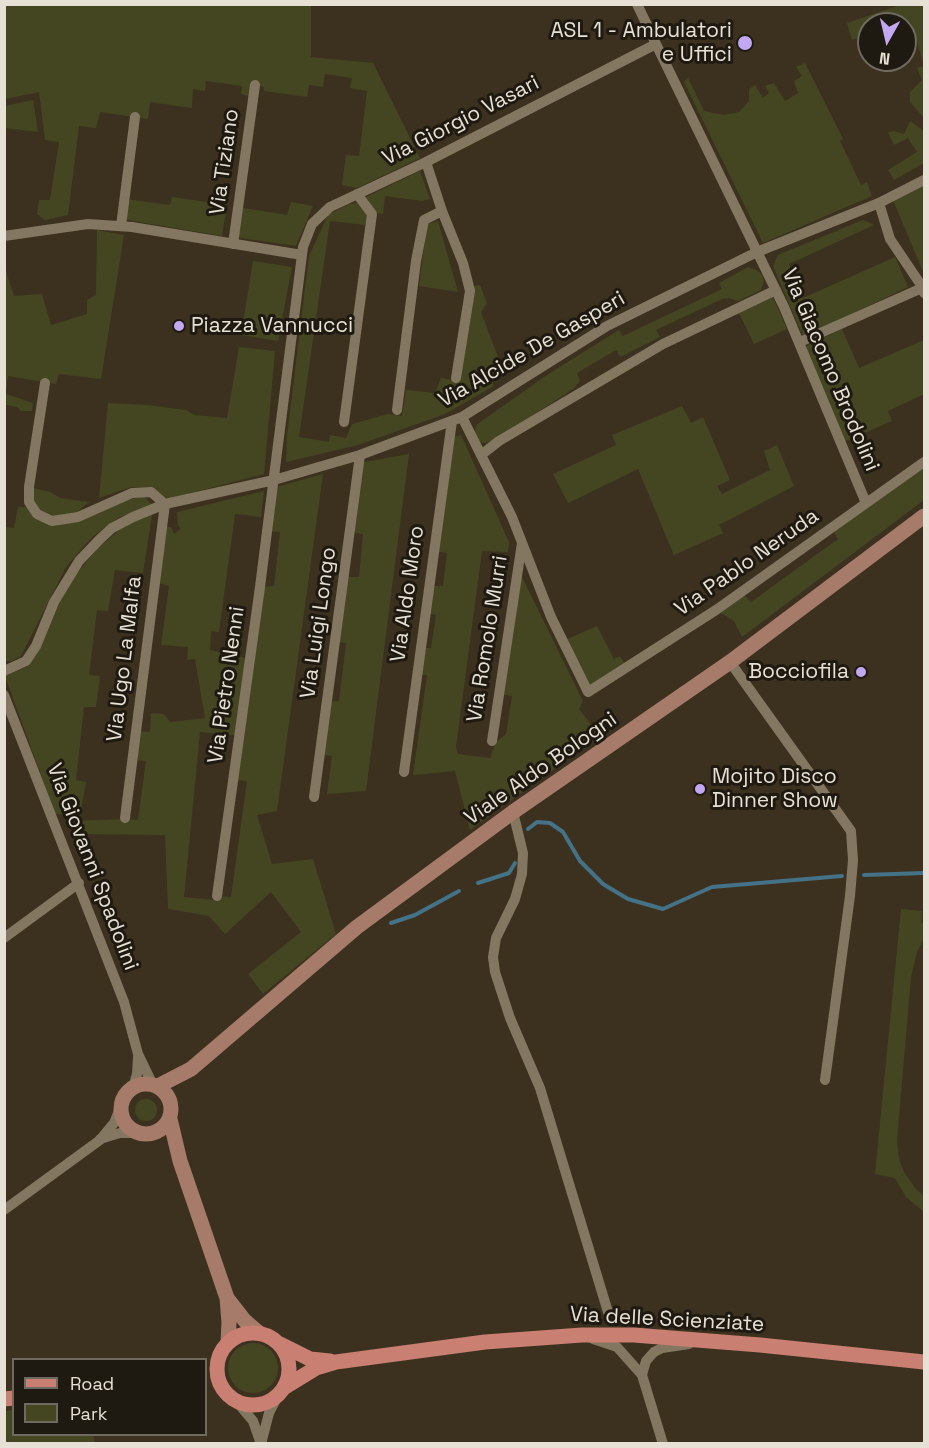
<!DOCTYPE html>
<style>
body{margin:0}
#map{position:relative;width:929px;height:1448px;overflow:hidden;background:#3c311e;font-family:"Space Grotesk",sans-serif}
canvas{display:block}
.frame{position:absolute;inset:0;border:6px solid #e7e1d5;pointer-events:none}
.legend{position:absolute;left:12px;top:1358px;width:195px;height:78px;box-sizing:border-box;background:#1f1a11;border:2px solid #6f6a5f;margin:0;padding:8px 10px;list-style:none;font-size:18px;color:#e7e1d5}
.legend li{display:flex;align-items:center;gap:12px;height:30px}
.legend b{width:30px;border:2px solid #6f6a5f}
.north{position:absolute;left:857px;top:12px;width:60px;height:60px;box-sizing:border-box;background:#1f1a11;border:2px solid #6f6a5f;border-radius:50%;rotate:188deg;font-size:16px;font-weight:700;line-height:24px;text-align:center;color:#e7e1d5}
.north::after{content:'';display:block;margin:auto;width:21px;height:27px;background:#c2a8f2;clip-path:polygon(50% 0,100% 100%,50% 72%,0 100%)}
</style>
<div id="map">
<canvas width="929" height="1448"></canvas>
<div class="frame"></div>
<ul class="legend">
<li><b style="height:8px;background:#c97f71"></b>Road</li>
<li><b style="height:16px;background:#444622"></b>Park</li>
</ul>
<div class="north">N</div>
</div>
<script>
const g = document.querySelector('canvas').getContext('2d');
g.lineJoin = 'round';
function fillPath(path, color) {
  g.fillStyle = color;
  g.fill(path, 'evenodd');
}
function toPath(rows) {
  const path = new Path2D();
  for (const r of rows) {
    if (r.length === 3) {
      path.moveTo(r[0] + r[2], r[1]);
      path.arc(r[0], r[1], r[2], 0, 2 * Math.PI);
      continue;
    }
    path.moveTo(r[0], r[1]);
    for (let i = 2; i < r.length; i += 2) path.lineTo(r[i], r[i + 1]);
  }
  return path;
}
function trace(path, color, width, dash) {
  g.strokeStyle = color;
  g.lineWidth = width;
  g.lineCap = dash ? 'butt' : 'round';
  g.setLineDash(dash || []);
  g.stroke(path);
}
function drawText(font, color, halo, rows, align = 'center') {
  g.font = font + ' "Space Grotesk",sans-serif';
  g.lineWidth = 6;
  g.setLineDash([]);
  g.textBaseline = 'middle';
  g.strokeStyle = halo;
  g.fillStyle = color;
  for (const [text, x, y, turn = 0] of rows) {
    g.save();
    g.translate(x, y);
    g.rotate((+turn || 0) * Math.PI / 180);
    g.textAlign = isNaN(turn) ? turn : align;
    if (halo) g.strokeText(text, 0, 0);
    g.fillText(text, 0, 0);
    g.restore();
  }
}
const green = toPath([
 [903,4,924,5,924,118,910,102,910,92,922,80,917,68,924,66,911,22,904,24,869,24,869,35,852,40,847,23],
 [5,5,311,5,311,57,373,63,420,158,357,188,342,185,346,155,359,156,367,91,350,88,352,78,325,74,323,87,309,85,307,97,264,91,264,87,255,85,253,97,241,94,242,86,206,81,205,91,193,89,192,108,150,102,148,119,100,112,96,128,79,126,68,215,45,220,37,214,39,200,50,200,59,142,45,140,39,92,5,99],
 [805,63,843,139,840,141,861,185,867,182,872,196,763,243,684,82,688,78,704,111,724,115,739,112,749,101,749,89,755,85,763,98,769,93,765,86,774,83,785,101,798,93,794,81,802,76,796,67],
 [33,100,38,132,5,128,5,106],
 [910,121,924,131,924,163,894,180,888,170,917,152,908,138,894,145,888,132,894,131,904,134],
 [420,171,430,199,422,201,385,196,383,214,377,213,366,197],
 [924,185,924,274,893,200],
 [172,197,227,205,222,236,122,219,125,199,170,205],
 [291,202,313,206,296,246,234,237,238,207,287,215],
 [357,203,367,215,365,225,330,221,299,437,329,442,330,435,346,438,352,424,388,414,402,416,406,390,435,393,441,378,459,381,474,286,480,285,487,303,481,312,504,373,492,381,494,386,445,414,358,445,286,462,287,436,309,256,328,215,349,204],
 [863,220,874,225,789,264,803,298,895,257,908,287,803,337,773,266,778,255],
 [438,221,458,292,419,286,427,224],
 [97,230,124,235,101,379,59,374,56,384,8,376,6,394,33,403,32,411,21,411,17,407,5,405,4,265,14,296,42,294,51,325,87,314,87,300,96,295],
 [253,261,292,267,278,341,241,335],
 [748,267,758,271,762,275,764,281,761,290,738,301,729,298,722,299,656,330,660,337,620,357,616,350,577,373,580,381,573,389,498,438,486,443,482,443,477,439,475,432,476,425,547,375,619,330,623,336,722,289,719,283],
 [771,293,787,329,754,344,737,309],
 [842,329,859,368,924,340,924,394,888,411,892,421,841,443,802,348],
 [239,347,275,351,264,474,168,499,151,487,131,487,99,498,108,403,147,405,186,410,194,415,227,418],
 [682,406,691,423,703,417,730,480,717,486,722,494,770,470,764,451,777,445,794,486,719,525,723,533,674,555,638,469,568,503,553,474,616,445,612,435],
 [461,435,509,542,508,552,482,551,456,747,458,754,490,758,496,742,506,734,512,696,499,694,518,569,583,701,579,709,600,736,470,830,455,771,413,775,427,675,417,675,421,648,431,648,436,615,425,613,429,586,443,586,447,553,434,551,449,438],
 [409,454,366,791,327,794,332,756,320,754,328,702,339,701,346,643,336,642,345,577,359,577,363,534,351,532,359,463],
 [924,462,924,500,742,637,734,621,716,610,741,592,751,602,838,539,831,528],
 [323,474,277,811,257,815,272,864,313,859,336,934,263,994,248,974,301,932,271,892,225,934,209,916,168,909,165,835,79,834,74,821,128,819,138,820,146,761,132,760,136,731,150,732,151,713,164,714,170,722,205,718,195,659,187,660,188,647,161,645,169,586,155,582,162,527,171,527,174,534,181,529,178,525,177,512,264,491,261,517,235,514,219,632,211,631,210,650,250,659,260,587,274,586,280,532,268,531,273,488],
 [200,732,239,736,233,780,247,781,231,897,217,896,216,900,184,897],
 [29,487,50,492,60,498,89,502,77,512,54,516,41,511,34,501],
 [145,497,151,504,118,518,92,537,66,567,21,656,12,661,5,661,4,527,14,528,18,507,27,507,34,518,55,526,134,498],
 [152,515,143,573,115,570,108,611,97,610,89,675,100,676,96,707,84,707,76,780,86,782,80,816,55,814,5,676,28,666,68,584,98,548,125,525],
 [597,626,614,659,620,656,627,667,588,692,563,641],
 [901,909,922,911,921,924,924,921,924,938,917,952,911,977,897,1140,899,1159,904,1172,915,1188,924,1196,924,1212,906,1197,895,1178,875,1174],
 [146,1110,11],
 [253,1368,25],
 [13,1410,14,1434,93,1435,95,1443,5,1443,5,1411]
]);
const stream = toPath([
 [528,829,537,822,550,823,563,832,580,861,603,884,628,899,663,909,712,887,842,876],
 [864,875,924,873],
 [478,883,509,873,515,863],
 [391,923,415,915,459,891]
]);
const minor = toPath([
 [637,4,656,44],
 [426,162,442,211,463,263,470,291,456,378],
 [879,203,890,239,919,282,924,293],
 [121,226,135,117],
 [4,236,88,224,132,227,302,255],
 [233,244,255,85],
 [800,342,922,288],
 [45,383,29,487,29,502,37,514,52,521,78,517,132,493,151,492,165,504],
 [397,410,416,261,424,220,442,211],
 [462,417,512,517,551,617,588,692,716,610,924,462],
 [344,422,372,214,357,194],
 [481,455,499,441,663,344,776,290],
 [730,662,851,831,853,860,850,896,825,1080],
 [4,671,26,661,36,646,54,602,79,561,100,539,112,528,133,517,165,504,274,480,360,455,462,417,607,326,757,252,879,203,924,180],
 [4,695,124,1002,138,1054,153,1085],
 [492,741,522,543],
 [404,772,452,421],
 [314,797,360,455],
 [513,812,523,853,522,874,515,899,496,938,493,957,495,972,510,1018,540,1088,608,1312],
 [125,818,165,504],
 [217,896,260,587,303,247,312,224,330,207,426,162,656,44,784,307,866,503],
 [4,938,79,883],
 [133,1087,137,1074,138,1057],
 [100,1139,120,1133,135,1133],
 [4,1210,100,1140,114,1123,120,1108],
 [593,1339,617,1347,642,1375,663,1444],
 [642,1375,646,1361,654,1352,662,1348,689,1344],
 [237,1402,253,1421,261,1444],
 [261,1444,269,1413,278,1396]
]);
const secondary = toPath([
 [146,1109,25],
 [158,1086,191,1069,357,927,513,812,730,662,924,516],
 [170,1119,180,1161,227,1298,229,1323,228,1342],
 [227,1298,245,1321,259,1333]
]);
const primary = toPath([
 [253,1369,36],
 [280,1344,310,1359,330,1361],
 [285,1387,316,1368,336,1362,485,1342,582,1335,634,1335,760,1345,924,1362],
 [4,1399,14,1398]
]);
const markers = [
 [745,43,8,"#c2a8f2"],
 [179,326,6,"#c2a8f2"],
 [861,672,6,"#c2a8f2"],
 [700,789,6,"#c2a8f2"]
];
const poiNames = [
 ["ASL 1 - Ambulatori",732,31],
 ["e Uffici",732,55],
 ["Piazza Vannucci",191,326,"left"],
 ["Bocciofila",849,672],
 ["Mojito Disco",712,777,"left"],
 ["Dinner Show",712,801,"left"]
];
const streetNames = [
 ["Via Giorgio Vasari",461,121,-27],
 ["Via Tiziano",225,162,-82],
 ["Via Alcide De Gasperi",532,350,-30],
 ["Via Giacomo Brodolini",830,370,67],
 ["Via Pablo Neruda",747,563,-35],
 ["Via Aldo Moro",408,594,-82],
 ["Via Luigi Longo",319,623,-82],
 ["Via Romolo Murri",488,639,-81],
 ["Via Ugo La Malfa",125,659,-83],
 ["Via Pietro Nenni",227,685,-82],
 ["Viale Aldo Bologni",541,769,-35],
 ["Via Giovanni Spadolini",92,867,69],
 ["Via delle Scienziate",667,1320,3]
];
fillPath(green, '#444622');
trace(stream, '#447287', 4);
trace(minor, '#837761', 10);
trace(secondary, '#a67b69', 15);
trace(primary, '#c97f71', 15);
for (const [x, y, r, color] of markers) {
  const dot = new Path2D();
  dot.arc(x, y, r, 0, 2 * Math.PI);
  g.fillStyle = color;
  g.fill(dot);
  trace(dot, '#1f1a11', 2);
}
drawText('21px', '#e7e1d5', '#1f1a11', poiNames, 'right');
drawText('21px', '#e7e1d5', '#1f1a11', streetNames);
</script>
